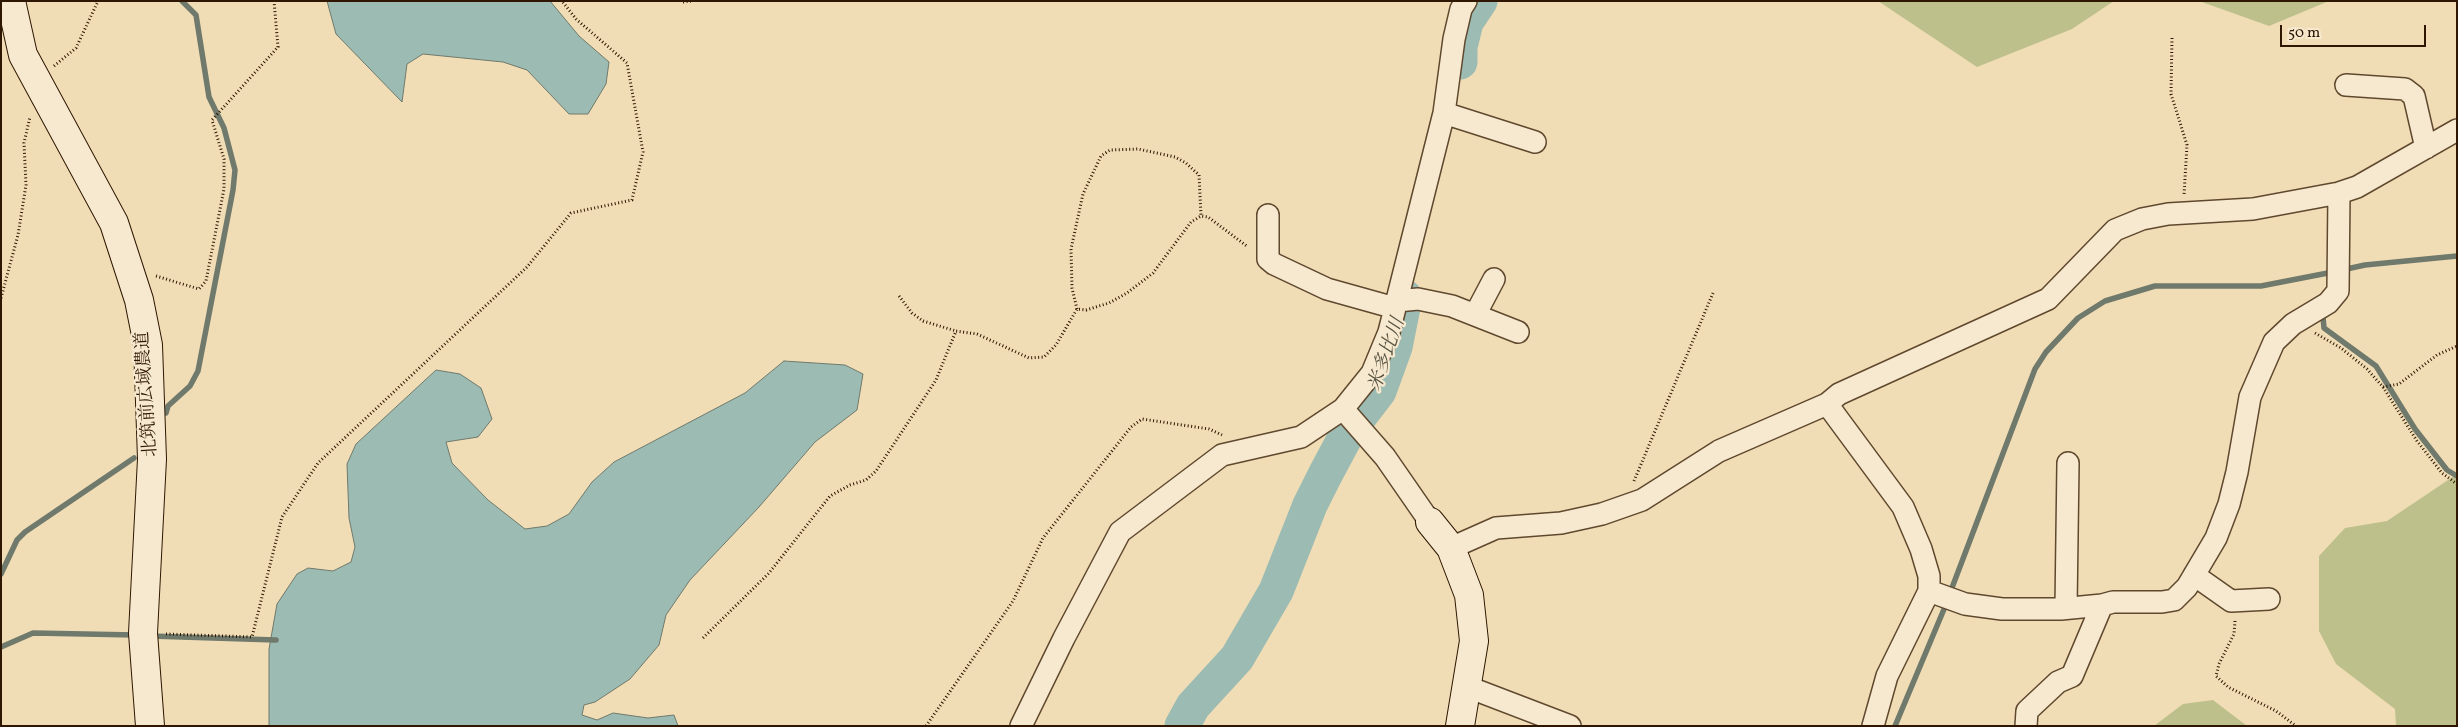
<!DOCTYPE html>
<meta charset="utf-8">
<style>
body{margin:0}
#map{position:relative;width:2458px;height:727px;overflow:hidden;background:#f1ddb5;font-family:Vollkorn,serif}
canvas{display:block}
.frame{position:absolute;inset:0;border:2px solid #2e1601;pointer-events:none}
.scale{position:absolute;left:2280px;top:25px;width:146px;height:22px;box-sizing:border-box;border:2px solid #2e1601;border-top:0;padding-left:6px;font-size:15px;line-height:18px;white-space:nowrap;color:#2e1601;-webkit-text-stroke:4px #f6e9cf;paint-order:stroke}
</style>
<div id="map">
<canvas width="2458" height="727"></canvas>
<div class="frame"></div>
<div class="scale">50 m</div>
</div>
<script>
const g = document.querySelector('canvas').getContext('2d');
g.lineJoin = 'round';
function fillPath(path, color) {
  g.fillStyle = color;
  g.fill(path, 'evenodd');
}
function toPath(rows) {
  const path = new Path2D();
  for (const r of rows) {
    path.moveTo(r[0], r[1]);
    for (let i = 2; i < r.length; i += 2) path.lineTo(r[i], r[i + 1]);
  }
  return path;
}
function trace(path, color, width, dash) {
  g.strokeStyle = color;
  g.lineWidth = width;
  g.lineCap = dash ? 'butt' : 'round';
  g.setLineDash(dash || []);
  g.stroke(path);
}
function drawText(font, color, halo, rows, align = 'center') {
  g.font = font + ' Vollkorn,"Noto Serif JP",serif';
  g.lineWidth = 4.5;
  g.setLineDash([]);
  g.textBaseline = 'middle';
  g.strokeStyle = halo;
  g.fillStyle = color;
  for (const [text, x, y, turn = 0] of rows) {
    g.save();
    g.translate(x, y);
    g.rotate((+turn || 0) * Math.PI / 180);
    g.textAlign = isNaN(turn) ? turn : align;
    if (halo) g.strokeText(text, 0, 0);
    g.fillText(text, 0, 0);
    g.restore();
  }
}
const green = toPath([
 [1878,1,2114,1,2072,29,1977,67],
 [2199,1,2329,1,2269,26],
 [2457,474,2457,726,2396,726,2395,709,2336,664,2319,631,2319,556,2345,528,2387,521],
 [2213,700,2247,726,2154,726,2183,704]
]);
const water = toPath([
 [327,1,550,1,579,36,609,62,606,84,588,114,569,114,527,70,503,62,423,54,407,64,402,102,336,34,327,1],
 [784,361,845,365,863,374,857,410,815,442,759,507,690,580,666,615,659,645,630,679,595,702,584,705,582,715,597,720,613,713,648,718,674,715,678,726,269,726,269,649,277,604,297,574,308,568,333,571,351,562,355,547,349,518,347,464,356,444,436,370,460,374,481,388,492,419,478,437,446,442,452,463,488,500,525,529,547,526,569,514,592,482,614,462,745,393,784,361]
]);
const stream = toPath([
 [2342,270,2365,265,2457,256],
 [2327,314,2323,317,2324,328,2376,366,2415,429,2447,470,2457,476],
 [166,413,168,406,190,386,198,371,233,190,235,170,224,128,209,97,196,15,182,1],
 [1,574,17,540,25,532,134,458],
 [1950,593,2035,369,2046,352,2078,318,2105,301,2155,286,2261,286,2333,272],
 [150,636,276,640],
 [1,647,33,633,136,635],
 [1895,726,1947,602]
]);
const river = toPath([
 [1460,62,1460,47,1466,22,1480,1],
 [1182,726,1193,706,1237,658,1276,591,1310,505,1325,475,1349,430,1379,391,1395,347,1405,297]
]);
const path = toPath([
 [683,2,692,1],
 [2172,38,2171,94,2187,145,2184,195],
 [54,66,76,48,98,1],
 [156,276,199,289,206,281,224,189,224,159,212,120,278,47,274,1],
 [899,296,912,313,923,321,956,331],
 [1,298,18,235,26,185,24,143,30,117],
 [1077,309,1072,288,1071,249,1083,194,1101,156,1110,150,1138,149,1175,157,1186,163,1199,175,1201,216],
 [2315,333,2341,348,2367,369,2383,387,2399,384,2437,355,2457,346],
 [2383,387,2417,441,2442,473,2457,484],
 [1634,481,1713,293],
 [2235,621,2234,634,2219,664,2216,676,2228,687,2276,711,2296,726],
 [166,634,252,637,282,517,318,463,527,267,571,213,632,200,643,152,627,63,576,19,562,1],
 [703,638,769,573,830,496,850,485,866,480,876,471,936,380,956,331,977,334,1029,358,1044,357,1056,345,1077,309,1086,310,1109,303,1127,293,1153,273,1191,222,1201,216,1208,217,1248,247],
 [926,726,1013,601,1043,538,1131,427,1142,419,1209,429,1222,435]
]);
const street = toPath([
 [2346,85,2405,89,2414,96,2426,148],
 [1444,113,1535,142],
 [1268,215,1268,259,1274,264,1327,289,1395,308],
 [1397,301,1418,299,1452,306,1518,332],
 [1475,315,1494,279],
 [1827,404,1903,507,1921,549,1929,576,1929,591,1887,676,1873,726],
 [1343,409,1385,457,1430,522],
 [1451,548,1496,528,1561,523,1602,514,1642,500,1719,451,1827,404,1839,394,2048,299,2115,230,2142,219,2168,214,2253,209,2339,193,2357,187,2457,130],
 [2194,575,2231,601,2269,599],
 [1929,591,1965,604,2002,609,2061,609,2102,605],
 [2066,608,2068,463],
 [1468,687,1570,726],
 [1021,726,1064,638,1120,532,1222,455,1301,437,1343,409,1372,373,1389,332,1395,308,1444,113,1454,39,1461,9,1466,1],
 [2026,726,2027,711,2058,682,2072,676,2102,605,2113,602,2162,602,2174,600,2187,587,2216,538,2229,504,2237,472,2250,397,2274,342,2293,324,2328,303,2338,291,2339,193]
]);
const secondary = toPath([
 [11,1,23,55,114,223,139,300,148,345,152,459,143,633,150,726],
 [1430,522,1451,548,1469,595,1474,641,1460,726]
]);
const streetNames = [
 ["北筑前広域農道",148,394,-94]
];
const waterNames = [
 ["米多比川",1388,355,-71]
];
fillPath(green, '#bdc08b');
fillPath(water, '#9bbbb3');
trace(water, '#6f796c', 1);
trace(stream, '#6f796c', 5.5);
trace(river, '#9bbbb3', 35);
trace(street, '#5f482e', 24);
trace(secondary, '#2e1601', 30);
trace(path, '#2e1601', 3, [1, 2.5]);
trace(street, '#f6e9cf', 21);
trace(secondary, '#f6e9cf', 28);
drawText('18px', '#2e1601', '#f6e9cf', streetNames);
drawText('italic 19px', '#54503f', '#f6e9cf', waterNames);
</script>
